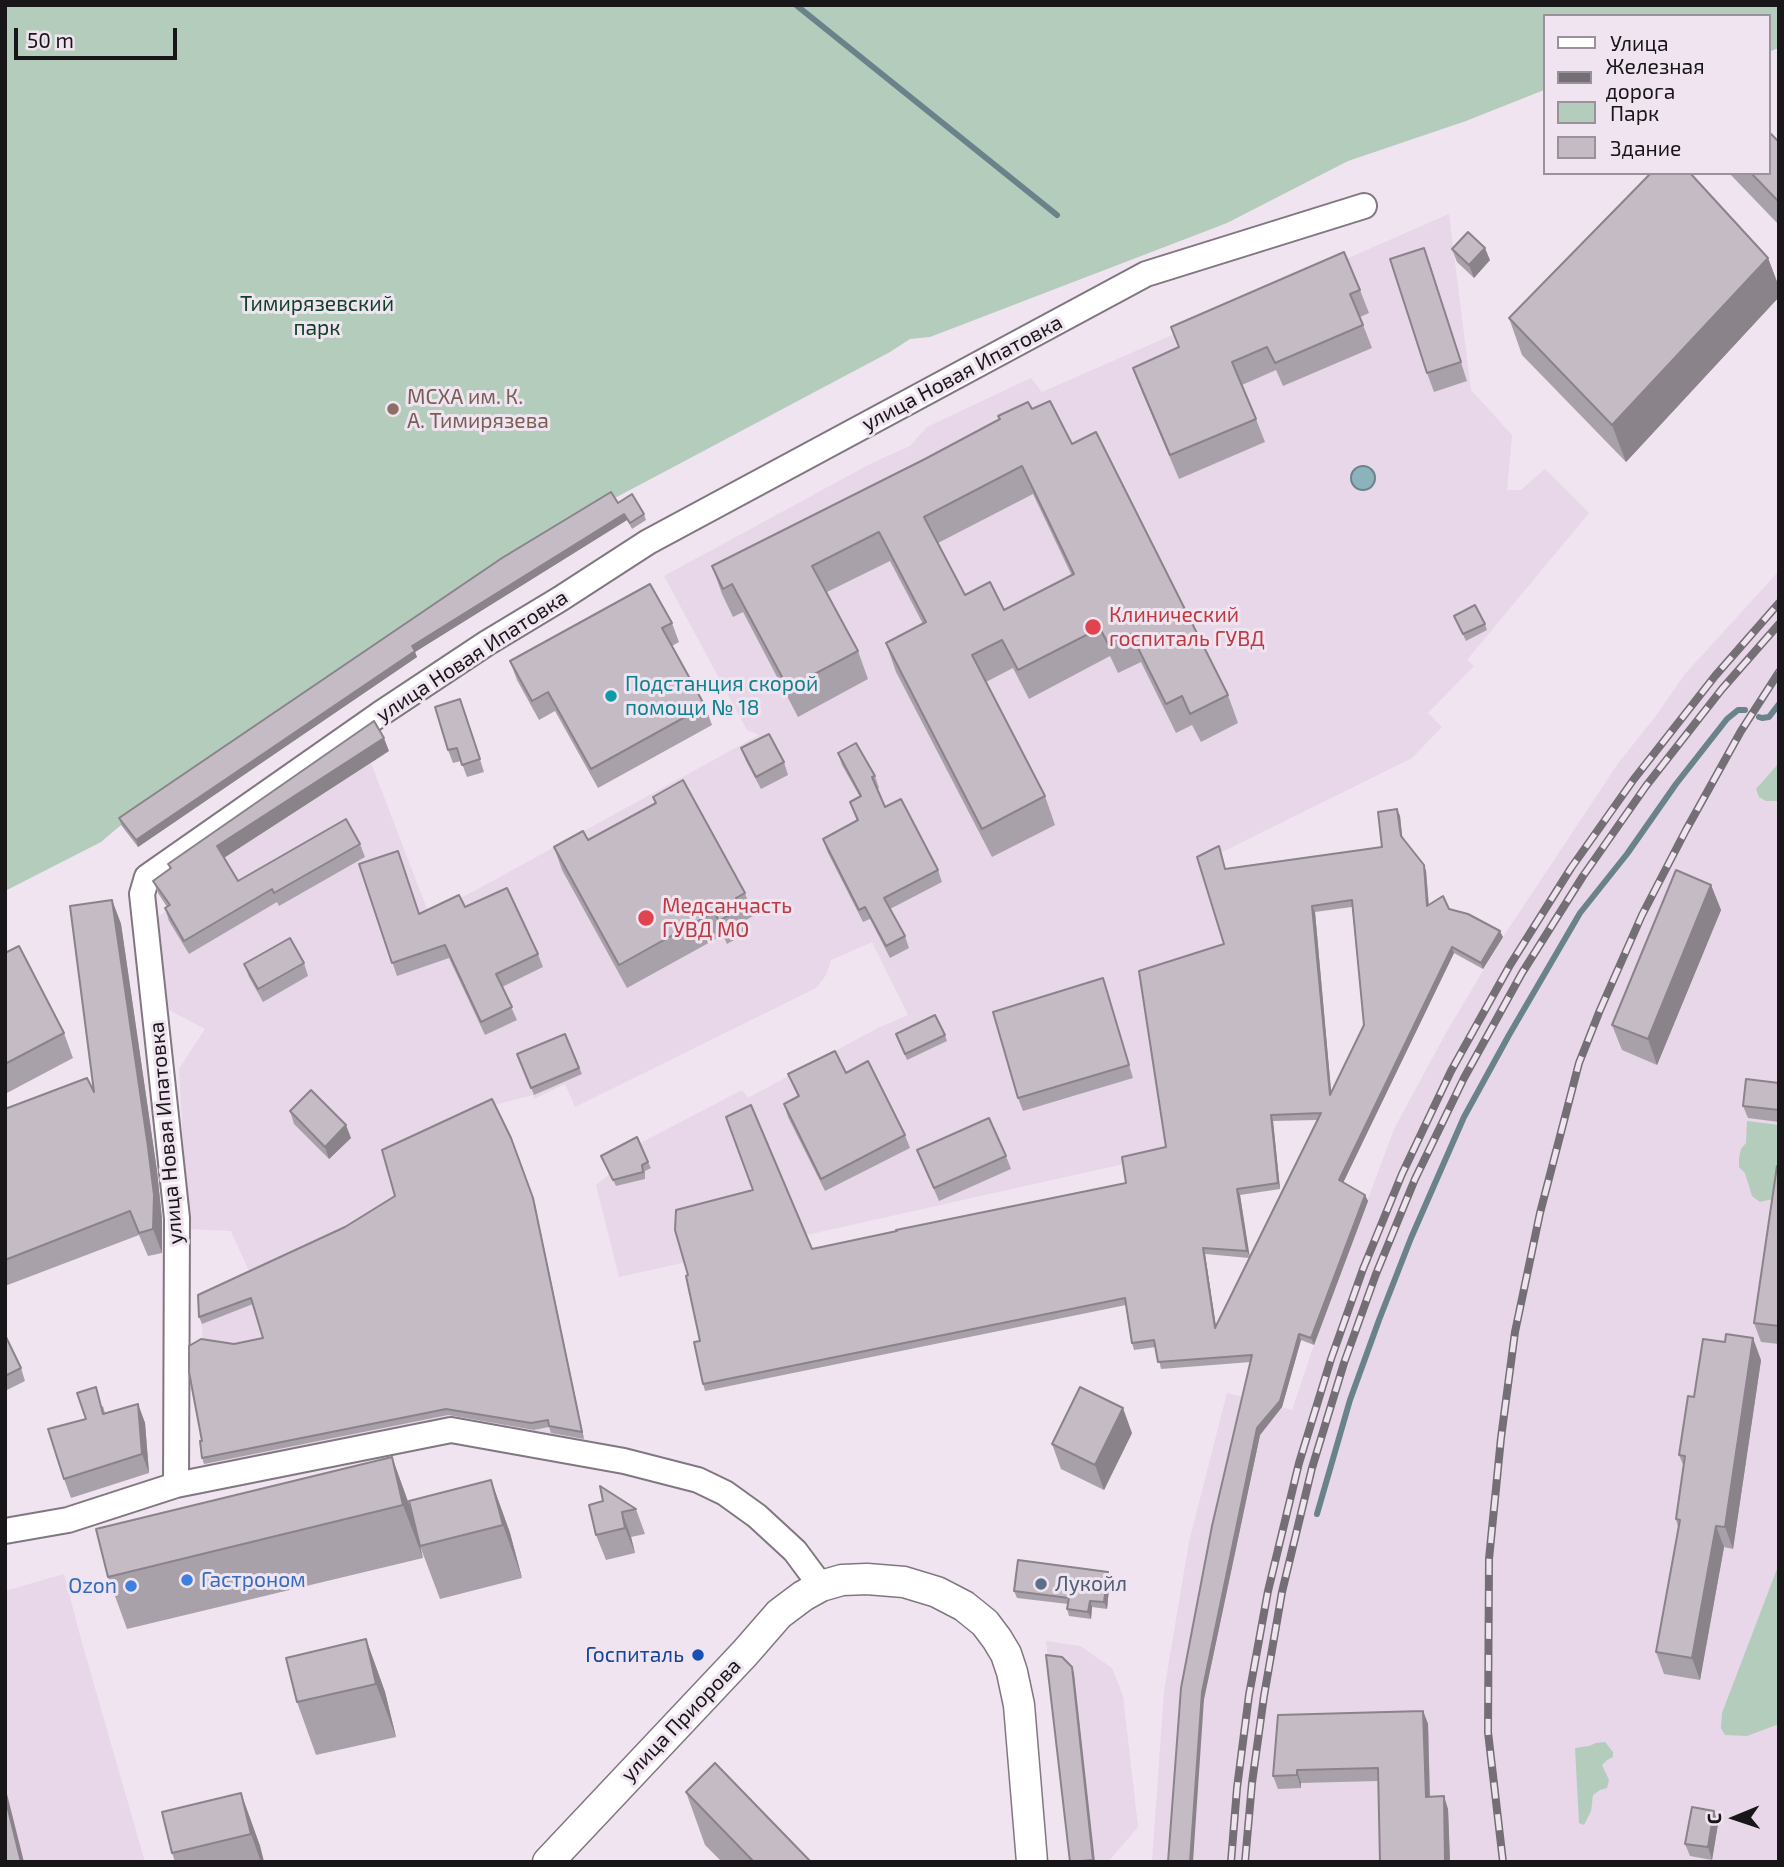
<!DOCTYPE html>
<meta charset="utf-8">
<style>
body{margin:0}
#map{position:relative;width:1784px;height:1867px;overflow:hidden;background:#efe4ef;font-family:"Exo 2",sans-serif}
canvas{display:block}
.frame{position:absolute;inset:0;border:7px solid #19161a;pointer-events:none}
.legend{position:absolute;left:1543px;top:14px;width:228px;height:161px;box-sizing:border-box;background:#efe4ef;border:2px solid #99929a;margin:0;padding:9px 12px;list-style:none;font-size:21px;color:#19161a}
.legend li{display:flex;align-items:center;gap:14px;height:35px}
.legend b{width:35px;border:2px solid #99929a}
.north{position:absolute;left:1700px;top:1783px;width:70px;height:70px;-webkit-text-stroke:5px #efe4ef;paint-order:stroke;rotate:268deg;font-size:19px;font-weight:700;line-height:28px;text-align:center;color:#19161a}
.north::after{content:'';display:block;margin:auto;width:24px;height:32px;background:#19161a;clip-path:polygon(50% 0,100% 100%,50% 72%,0 100%)}
.scale{position:absolute;left:14px;top:28px;width:163px;height:32px;box-sizing:border-box;border:4px solid #19161a;border-top:0;padding-left:9px;font-size:21px;line-height:24px;white-space:nowrap;color:#19161a;-webkit-text-stroke:5px #efe4ef;paint-order:stroke}
</style>
<div id="map">
<canvas width="1784" height="1867"></canvas>
<div class="frame"></div>
<ul class="legend">
<li><b style="height:9px;background:#fff"></b>Улица</li>
<li><b style="height:9px;background:#746e75"></b>Железная дорога</li>
<li><b style="height:19px;background:#b3ccbb"></b>Парк</li>
<li><b style="height:19px;background:#c5bbc5"></b>Здание</li>
</ul>
<div class="north">С</div>
<div class="scale">50 m</div>
</div>
<script>
const g = document.querySelector('canvas').getContext('2d');
g.lineJoin = 'round';
function fillPath(path, color) {
  g.fillStyle = color;
  g.fill(path, 'evenodd');
}
function toPath(rows) {
  const path = new Path2D();
  for (const r of rows) {
    if (r.length === 3) {
      path.moveTo(r[0] + r[2], r[1]);
      path.arc(r[0], r[1], r[2], 0, 2 * Math.PI);
      continue;
    }
    path.moveTo(r[0], r[1]);
    for (let i = 2; i < r.length; i += 2) path.lineTo(r[i], r[i + 1]);
  }
  return path;
}
function trace(path, color, width, dash) {
  g.strokeStyle = color;
  g.lineWidth = width;
  g.lineCap = dash ? 'butt' : 'round';
  g.setLineDash(dash || []);
  g.stroke(path);
}
function drawText(font, color, halo, rows, align = 'center') {
  g.font = font + ' "Exo 2",sans-serif';
  g.lineWidth = 6;
  g.setLineDash([]);
  g.textBaseline = 'middle';
  g.strokeStyle = halo;
  g.fillStyle = color;
  for (const [text, x, y, turn = 0] of rows) {
    g.save();
    g.translate(x, y);
    g.rotate((+turn || 0) * Math.PI / 180);
    g.textAlign = isNaN(turn) ? turn : align;
    if (halo) g.strokeText(text, 0, 0);
    g.fillText(text, 0, 0);
    g.restore();
  }
}
const built = toPath([
 [1449,214,1471,390,1512,435,1507,490,1521,490,1545,469,1589,513,1467,660,1474,666,1428,713,1442,727,1412,758,1200,863,1226,950,1168,1154,619,1277,596,1185,609,1175,604,1162,742,1090,748,1098,878,1028,908,1015,872,942,831,960,826,975,816,988,575,1107,565,1084,534,1099,533,1095,494,1105,514,1144,535,1205,584,1439,575,1443,434,1422,413,1423,205,1474,199,1418,187,1355,203,1346,200,1302,252,1278,231,1231,188,1229,179,1069,205,1029,169,1010,157,917,194,894,187,882,371,763,429,914,478,889,759,735,747,730,664,576,872,463,910,446,927,427,1031,378,1042,392],
 [1779,571,1779,1862,1152,1862,1164,1691,1189,1542,1227,1393,1292,1410,1314,1345,1394,1129,1446,1033,1503,937,1619,762,1655,717,1685,674],
 [64,1574,82,1643,145,1862,5,1862,5,1591],
 [1046,1641,1080,1646,1112,1668,1123,1696,1138,1827,1108,1862,1072,1862]
]);
const green = toPath([
 [5,5,1779,5,1779,48,1768,52,1768,16,1544,16,1544,90,1466,121,1348,161,1227,223,930,337,910,339,890,352,613,499,121,825,101,842,5,891],
 [1779,763,1779,801,1766,801,1759,797,1756,789],
 [1747,1121,1779,1125,1779,1196,1777,1198,1760,1202,1752,1196,1745,1173,1739,1167,1739,1158,1741,1149,1746,1143],
 [1777,1569,1779,1570,1779,1724,1747,1736,1725,1735,1721,1728,1722,1713],
 [1605,1742,1613,1752,1613,1757,1607,1760,1602,1765,1609,1780,1607,1788,1600,1790,1593,1795,1591,1811,1584,1825,1579,1823,1575,1748,1589,1746,1596,1743]
]);
const water = toPath([
 [1363,478,12]
]);
const stream = toPath([
 [796,5,1057,215],
 [1759,717,1762,718,1769,717,1779,704],
 [1317,1514,1350,1400,1379,1320,1411,1238,1464,1117,1509,1035,1580,913,1627,854,1676,784,1727,719,1738,710,1745,710]
]);
const minor = toPath([
 [176,1485,177,1218,142,894,147,877,380,714,487,643,560,599,648,542,1146,274,1364,206],
 [5,1531,68,1520,176,1485,451,1430,624,1461,698,1480,725,1493,757,1516,795,1551,821,1586]
]);
const tertiary = toPath([
 [548,1862,745,1653,779,1614,803,1596,821,1586,842,1580,867,1579,904,1582,937,1592,964,1606,985,1623,997,1639,1006,1654,1012,1672,1019,1705,1032,1862]
]);
const rail = toPath([
 [1231,1862,1237,1788,1249,1695,1268,1591,1299,1463,1331,1359,1363,1269,1402,1174,1451,1071,1510,965,1571,868,1634,779,1715,676,1779,603],
 [1245,1862,1252,1783,1264,1696,1282,1592,1312,1468,1344,1363,1376,1274,1415,1179,1464,1078,1522,973,1583,876,1646,786,1722,689,1779,624],
 [1503,1862,1488,1732,1489,1559,1501,1438,1515,1332,1540,1213,1579,1063,1600,1010,1642,915,1686,830,1741,731,1779,672]
]);
const wall = toPath([
 [1779,142,1779,225,1729,173,1768,173],
 [1424,248,1467,381,1434,392,1427,373],
 [1452,249,1490,260,1474,278,1457,262],
 [1768,258,1779,287,1779,297,1626,462,1522,355,1509,318],
 [1360,290,1369,313,1360,317,1372,348,1283,386,1276,370,1242,385,1256,419,1265,442,1179,479,1142,392,1133,368],
 [1032,409,1072,444,1228,695,1238,723,1201,742,1192,725,1176,733,1141,662,1118,673,1110,656,1029,699,1013,668,986,682,1045,796,1055,825,992,857,896,672,886,643,923,624,890,561,827,592,858,651,868,679,798,717,743,612,733,617,722,594,712,566],
 [1033,494,1072,576,1004,610,965,595,938,543],
 [618,503,644,514,646,520,632,529,627,520,415,652,417,657,138,847,121,825,119,818],
 [1454,616,1485,624,1487,630,1466,641],
 [672,623,679,642,672,646,705,706,712,725,598,788,555,711,539,720,517,680,510,661],
 [465,712,484,772,467,777,461,761,453,763,448,750],
 [741,748,784,762,788,775,761,789,746,761],
 [389,751,224,858,238,881,360,844,365,857,279,906,277,902,189,954,169,921,165,908,167,907,158,893,153,881,170,869,168,864],
 [838,753,875,776,879,788,877,789,885,807,938,870,942,882,890,909,905,936,909,948,890,958,870,919,863,922,827,851,823,839,857,821,850,802,860,797,842,765],
 [653,797,745,893,753,916,746,920,750,931,727,944,723,935,627,988,562,870,554,847,588,840,655,803],
 [1397,809,1400,816,1402,839,1426,871,1429,905,1449,909,1503,937,1483,969,1454,953,1343,1183,1365,1195,1368,1201,1314,1345,1301,1340,1282,1407,1260,1435,1204,1699,1168,1862,1251,1362,1161,1369,1156,1347,1134,1350,1132,1343,1126,1305,705,1391,703,1384,700,1341,688,1275,753,1190,812,1249,1126,1183,1166,1147,1224,944,1226,869,1382,847],
 [1352,907,1364,1025,1331,1092,1315,912],
 [1317,1120,1249,1257,1240,1195,1280,1189,1273,1121],
 [1205,1254,1249,1258,1216,1326],
 [359,864,419,914,465,907,538,954,543,967,502,987,517,1020,485,1035,449,958,397,976],
 [1711,885,1721,910,1657,1065,1622,1050,1612,1025],
 [112,900,121,924,157,1171,162,1219,162,1253,148,1256,139,1235,5,1286,5,1109,94,1092],
 [5,953,64,1033,73,1058,5,1094],
 [304,963,308,976,263,1002,249,977,244,964],
 [1107,991,1133,1078,1023,1111,1018,1098],
 [565,1034,582,1074,534,1095,517,1054],
 [896,1034,945,1035,947,1041,907,1060],
 [846,1073,905,1135,910,1148,825,1191,788,1117,784,1104,798,1097,788,1074],
 [1779,1083,1779,1122,1748,1118,1743,1106],
 [290,1111,351,1138,329,1159,294,1124],
 [511,1138,535,1205,584,1439,551,1433,549,1427,534,1430,448,1415,204,1464,202,1458,202,1441,234,1344,263,1338,253,1304,202,1324,199,1317,345,1227],
 [917,1150,1006,1156,1011,1169,939,1201],
 [601,1156,648,1162,651,1168,645,1171,645,1179,616,1186],
 [1779,1166,1779,1344,1761,1342,1754,1323],
 [5,1335,21,1368,25,1381,5,1391],
 [1761,1360,1733,1549,1724,1547,1700,1680,1664,1674,1656,1652,1678,1527,1676,1519,1684,1467,1679,1455,1694,1397],
 [138,1404,145,1423,149,1473,71,1498,64,1479,86,1419,103,1406,105,1413],
 [1132,1433,1104,1490,1061,1469,1052,1444],
 [392,1457,411,1510,423,1558,127,1629,108,1577],
 [491,1480,510,1533,522,1578,440,1599,420,1546],
 [589,1505,636,1509,645,1534,631,1537,635,1553,606,1560,596,1535],
 [1110,1578,1107,1609,1092,1607,1091,1619,1069,1616,1067,1609,1068,1604,1017,1598,1014,1591],
 [366,1639,385,1692,396,1737,316,1755,297,1702],
 [1423,1711,1428,1724,1430,1797,1448,1809,1450,1862,1380,1862,1378,1781,1301,1783,1301,1788,1278,1789,1273,1776],
 [686,1792,811,1862,722,1862,705,1845],
 [241,1793,260,1846,264,1862,175,1862,172,1853],
 [1714,1811,1718,1824,1712,1860,1690,1856,1685,1844]
]);
const shadedWall = toPath([
 [1424,248,1431,267,1467,381,1461,362],
 [1485,248,1490,260,1474,278,1469,265],
 [1768,258,1779,287,1779,297,1626,462,1612,425],
 [624,514,627,520,415,652,417,657,138,847,136,840,412,646],
 [384,738,389,751,222,859,217,846],
 [1397,809,1400,816,1403,843,1401,836],
 [1424,865,1426,871,1429,912,1427,906],
 [1711,885,1721,910,1657,1065,1648,1039],
 [112,900,121,924,157,1171,162,1219,162,1253,153,1229],
 [1312,906,1315,912,1332,1101,1330,1095],
 [1500,931,1503,937,1483,969,1481,963],
 [1452,947,1454,953,1341,1187,1339,1180],
 [1271,1115,1273,1121,1280,1189,1278,1183],
 [346,1125,351,1138,329,1159,325,1147],
 [1237,1189,1240,1195,1250,1258,1247,1251],
 [1365,1195,1368,1201,1314,1345,1311,1338],
 [533,1198,535,1205,584,1439,582,1432],
 [1203,1248,1205,1254,1217,1334,1215,1328],
 [1299,1334,1301,1340,1282,1407,1260,1435,1204,1699,1193,1862,1190,1862,1202,1692,1257,1428],
 [1753,1338,1761,1360,1733,1549,1725,1527],
 [138,1404,145,1423,149,1473,142,1454],
 [1123,1408,1132,1433,1104,1490,1095,1465],
 [392,1457,411,1510,423,1558,403,1505],
 [491,1480,510,1533,522,1578,503,1525],
 [622,1512,631,1537,635,1553,625,1528],
 [1716,1526,1724,1547,1700,1680,1692,1658],
 [1108,1572,1110,1578,1107,1609,1104,1602],
 [1090,1601,1092,1607,1091,1619,1088,1612],
 [366,1639,385,1692,396,1737,376,1684],
 [1072,1667,1074,1673,1095,1862,1093,1860],
 [1423,1711,1428,1724,1430,1809,1426,1797],
 [1297,1770,1301,1783,1301,1788,1297,1775],
 [5,1786,24,1862,21,1862,5,1797],
 [241,1793,260,1846,264,1862,261,1862,251,1834],
 [1444,1796,1448,1809,1450,1862,1445,1862],
 [1714,1811,1718,1824,1712,1860,1708,1847]
]);
const building = toPath([
 [1768,131,1779,142,1779,202,1751,173,1768,173,1768,131],
 [1651,173,1690,173,1768,258,1612,425,1509,318,1651,173],
 [1468,232,1485,248,1469,265,1452,249,1468,232],
 [1424,248,1461,362,1427,373,1390,259,1424,248],
 [1344,252,1360,290,1350,294,1363,325,1275,363,1267,347,1232,362,1256,419,1170,455,1133,368,1179,347,1171,327,1344,252],
 [1050,401,1072,444,1096,432,1228,695,1190,714,1182,696,1166,704,1131,634,1108,644,1100,628,1018,670,1002,640,972,655,1045,796,982,829,886,643,926,622,879,532,812,566,858,651,788,688,732,584,723,589,712,566,925,459,1000,419,998,416,1028,402,1032,409,1050,401],
 [1022,466,1074,574,1004,610,990,582,965,595,924,517,1022,466],
 [611,492,618,503,632,494,644,514,630,523,624,514,412,646,415,651,136,840,119,818,502,558,611,492],
 [650,584,672,623,662,628,705,706,591,769,548,692,532,701,510,661,650,584],
 [1475,605,1485,624,1463,634,1454,616,1475,605],
 [460,699,480,759,462,765,457,748,448,750,435,707,460,699],
 [374,721,384,738,217,846,238,881,346,819,360,844,274,893,272,889,184,941,165,908,170,905,153,881,171,868,168,864,374,721],
 [769,734,784,762,756,777,741,748,769,734],
 [856,743,875,776,872,777,885,807,901,799,938,870,884,898,905,936,886,946,865,907,859,910,823,839,858,820,850,802,861,796,838,753,856,743],
 [683,780,745,893,736,898,741,908,719,921,714,912,619,965,554,847,583,831,588,840,656,803,653,797,683,780],
 [1397,809,1401,836,1424,865,1427,906,1443,896,1449,909,1468,914,1500,931,1481,963,1452,947,1339,1180,1365,1195,1311,1338,1299,1334,1280,1401,1257,1428,1202,1692,1190,1862,1168,1862,1181,1688,1212,1526,1252,1355,1158,1362,1154,1340,1132,1343,1125,1298,703,1384,694,1342,700,1341,686,1276,688,1275,675,1230,676,1210,753,1190,726,1117,751,1105,812,1249,897,1231,896,1230,1126,1183,1122,1157,1166,1147,1139,971,1224,944,1197,857,1219,846,1225,869,1382,847,1378,812,1397,809],
 [1352,900,1364,1025,1330,1095,1312,906,1352,900],
 [1321,1113,1247,1263,1215,1328,1203,1248,1247,1251,1237,1189,1278,1183,1271,1115,1321,1113],
 [398,851,419,914,459,895,465,907,507,888,538,954,496,974,512,1007,481,1022,445,945,392,963,359,864,398,851],
 [1676,870,1711,885,1648,1039,1612,1025,1676,870],
 [112,900,148,1147,154,1195,153,1229,139,1233,130,1211,5,1260,5,1109,87,1078,94,1092,70,906,112,900],
 [290,938,304,963,258,989,244,964,290,938],
 [19,946,64,1033,5,1064,5,953,19,946],
 [1103,978,1129,1065,1018,1098,993,1012,1103,978],
 [935,1015,945,1035,905,1054,896,1034,935,1015],
 [565,1034,579,1068,531,1088,517,1054,565,1034],
 [835,1051,846,1073,868,1061,905,1135,821,1179,784,1104,799,1096,788,1074,835,1051],
 [1746,1079,1779,1083,1779,1110,1743,1106,1746,1079],
 [311,1090,346,1125,325,1147,290,1111,311,1090],
 [492,1099,511,1138,533,1198,582,1432,549,1426,548,1420,531,1423,446,1409,202,1458,200,1441,202,1441,189,1372,189,1346,201,1339,234,1344,263,1338,251,1298,199,1317,198,1295,345,1227,395,1196,382,1150,492,1099],
 [989,1118,1006,1156,934,1188,917,1150,989,1118],
 [637,1137,648,1162,642,1165,643,1172,613,1180,601,1156,637,1137],
 [1777,1166,1779,1166,1779,1326,1754,1323,1777,1166],
 [1726,1334,1753,1338,1725,1527,1716,1526,1692,1658,1656,1652,1680,1520,1676,1519,1685,1456,1679,1455,1688,1396,1694,1397,1703,1339,1725,1342,1726,1334],
 [5,1335,21,1368,5,1376,5,1335],
 [96,1387,103,1414,138,1404,142,1454,64,1479,48,1429,86,1419,77,1393,96,1387],
 [1080,1387,1123,1408,1095,1465,1052,1444,1080,1387],
 [392,1457,403,1505,108,1577,96,1529,392,1457],
 [491,1480,503,1525,420,1546,409,1501,491,1480],
 [600,1486,636,1509,622,1512,625,1528,596,1535,589,1505,603,1501,600,1486],
 [1018,1560,1108,1572,1104,1602,1090,1601,1088,1612,1067,1609,1069,1598,1014,1591,1018,1560],
 [366,1639,376,1684,297,1702,286,1658,366,1639],
 [1046,1655,1062,1657,1072,1667,1093,1860,1070,1862,1046,1655],
 [1423,1711,1426,1797,1444,1796,1445,1862,1380,1862,1378,1768,1297,1770,1297,1775,1273,1776,1278,1715,1423,1711],
 [715,1763,811,1862,754,1862,686,1792,715,1763],
 [241,1793,251,1834,172,1853,162,1812,241,1793],
 [5,1797,21,1862,5,1862,5,1797],
 [1692,1807,1714,1811,1708,1847,1685,1844,1692,1807]
]);
const markers = [
 [393,409,7,"#8d6e63"],
 [1093,627,9,"#e0444e"],
 [611,696,7,"#0f9aa8"],
 [646,918,9,"#e0444e"],
 [187,1580,7,"#3f7fe0"],
 [1041,1584,7,"#5c6f8a"],
 [131,1586,7,"#3f7fe0"],
 [698,1655,7,"#1a4fb4"]
];
const parkNames = [
 ["Тимирязевский",317,304],
 ["парк",317,328]
];
const streetNames = [
 ["улица Новая Ипатовка",962,373,-28],
 ["улица Новая Ипатовка",472,656,-33],
 ["улица Новая Ипатовка",166,1133,-95],
 ["улица Приорова",681,1720,-46]
];
const educationNames = [
 ["МСХА им. К.",407,397],
 ["А. Тимирязева",407,421]
];
const healthNames = [
 ["Клинический",1109,615],
 ["госпиталь ГУВД",1109,639],
 ["Медсанчасть",662,906],
 ["ГУВД МО",662,930]
];
const cultureNames = [
 ["Подстанция скорой",625,684],
 ["помощи № 18",625,708]
];
const shopNames = [
 ["Гастроном",201,1580],
 ["Ozon",117,1586,"right"]
];
const serviceNames = [
 ["Лукойл",1055,1584]
];
const transitNames = [
 ["Госпиталь",684,1655]
];
fillPath(built, '#e7d7e8');
fillPath(green, '#b3ccbb');
fillPath(water, '#8cb2bb');
trace(water, '#6a838b', 2);
trace(stream, '#6a838b', 6);
trace(minor, '#817781', 28);
trace(tertiary, '#817781', 33);
trace(minor, '#fff', 24);
trace(tertiary, '#fff', 30);
trace(rail, '#746e75', 8);
trace(rail, '#efe4ef', 5, [16]);
fillPath(wall, '#a9a1a9');
fillPath(shadedWall, '#8a838a');
fillPath(building, '#c5bbc5');
trace(building, '#8a838a', 2);
for (const [x, y, r, color] of markers) {
  const dot = new Path2D();
  dot.arc(x, y, r, 0, 2 * Math.PI);
  g.fillStyle = color;
  g.fill(dot);
  trace(dot, '#efe4ef', 2.5);
}
drawText('21px', '#0e4227', '#efe4ef', parkNames);
drawText('21px', '#19161a', '#efe4ef', streetNames);
drawText('21px', '#785e54', '#efe4ef', educationNames, 'left');
drawText('21px', '#be3a42', '#efe4ef', healthNames, 'left');
drawText('21px', '#0d838f', '#efe4ef', cultureNames, 'left');
drawText('21px', '#366cbe', '#efe4ef', shopNames, 'left');
drawText('21px', '#4e5e75', '#efe4ef', serviceNames, 'left');
drawText('21px', '#164399', '#efe4ef', transitNames, 'right');
</script>
